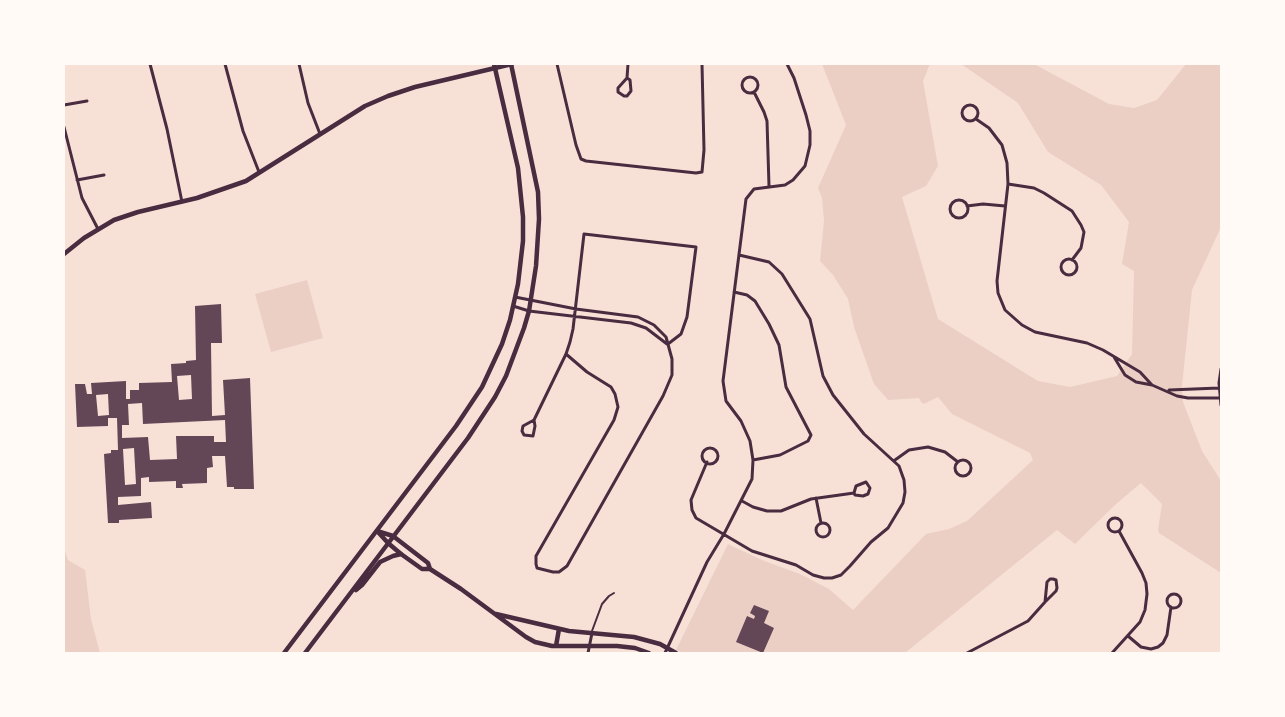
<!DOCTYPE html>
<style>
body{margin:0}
#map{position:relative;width:1285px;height:717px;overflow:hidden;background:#f7e1d7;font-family:"Noto Serif",serif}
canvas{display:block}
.frame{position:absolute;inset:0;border:65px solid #fffaf5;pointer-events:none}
</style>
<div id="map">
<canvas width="1285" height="717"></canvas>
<div class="frame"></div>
</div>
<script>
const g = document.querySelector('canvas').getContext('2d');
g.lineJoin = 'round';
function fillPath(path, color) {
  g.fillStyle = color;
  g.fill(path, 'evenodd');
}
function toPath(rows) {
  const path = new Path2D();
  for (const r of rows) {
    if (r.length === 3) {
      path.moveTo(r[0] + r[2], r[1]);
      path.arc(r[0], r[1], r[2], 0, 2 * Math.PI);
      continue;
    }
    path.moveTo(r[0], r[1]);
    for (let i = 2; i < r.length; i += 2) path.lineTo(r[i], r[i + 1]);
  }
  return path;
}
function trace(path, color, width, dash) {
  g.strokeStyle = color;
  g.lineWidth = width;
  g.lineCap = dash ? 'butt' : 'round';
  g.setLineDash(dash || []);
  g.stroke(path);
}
const green = toPath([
 [822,64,930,64,923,81,938,166,926,186,902,197,938,319,1038,381,1070,387,1117,376,1132,354,1134,271,1122,264,1129,222,1101,185,1048,152,1018,103,961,64,1034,64,1109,104,1134,108,1157,100,1186,64,1221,64,1221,227,1192,290,1182,386,1183,402,1202,451,1221,481,1221,573,1159,533,1158,530,1162,504,1141,483,1116,504,1075,544,1057,530,905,653,683,653,676,650,728,544,762,560,800,574,829,589,853,610,926,534,949,529,967,521,1033,460,1030,453,952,414,938,397,924,404,921,402,919,398,888,400,874,384,854,327,848,299,833,275,820,261,824,221,822,198,818,188,846,125],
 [307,280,323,338,271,352,255,294],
 [64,548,68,560,85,570,91,619,100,653,64,653]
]);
const building = toPath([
 [221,304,222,343,211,343,212,416,225,415,223,380,250,378,254,489,234,489,234,487,227,487,225,456,212,456,213,467,207,468,207,483,182,484,183,488,176,488,176,481,149,482,149,477,141,478,141,496,118,497,118,505,151,502,152,518,119,520,119,523,108,523,104,454,111,453,111,450,118,450,117,418,108,418,108,426,77,427,75,384,85,384,87,394,92,394,91,383,126,381,126,399,130,399,130,390,139,390,139,383,172,382,171,364,186,363,186,361,196,360,195,306],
 [191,375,192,399,179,400,177,376],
 [108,394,109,415,98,416,96,395],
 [142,403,143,424,225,420,226,442,214,442,214,436,176,436,177,459,150,460,148,437,122,438,122,425,129,425,128,404],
 [134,448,136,484,125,485,123,449],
 [754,605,769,611,764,623,774,628,763,653,736,642,747,616,754,619,755,616,750,613]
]);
const service = toPath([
 [592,631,602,604,609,596,614,593]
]);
const minor = toPath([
 [150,64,167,129,182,202],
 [225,64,243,131,259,172],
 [299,64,308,103,320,134],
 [557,64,576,145,581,159,586,161,696,173,702,172,704,150,702,64],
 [750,85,8],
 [627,78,630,80,631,91,627,96,624,96,618,92,618,88,627,78],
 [627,78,628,64],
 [754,92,764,112,767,121,769,186],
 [64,105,87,101],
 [970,113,8],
 [976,119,989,128,1002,145,1007,163,1008,184,997,281,998,293,1005,310,1022,325,1035,332,1087,343,1103,350,1140,372,1152,385],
 [64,127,82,198,98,229],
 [77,180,104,175],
 [1008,184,1034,188,1044,193,1072,211,1081,225,1084,232,1081,248,1072,260],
 [959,209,9],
 [967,206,983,204,1005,206],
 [1069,267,8],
 [734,292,747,295,755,301,769,324,779,345,786,387,811,435,808,441,780,455,753,460],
 [515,297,576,309,638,317,654,325,666,337,672,359,672,375,663,396,567,566,559,572,553,572,537,568,536,564,536,556,614,420,618,407,615,394,611,387,587,372,566,354],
 [513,306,529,311,631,323,646,328,667,344],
 [1114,357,1125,375,1136,382,1152,385,1177,396,1188,398,1220,398],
 [1221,369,1219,383,1221,405],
 [1169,390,1219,388],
 [534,420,566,354,570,342,573,329,584,234,696,247,687,317,681,334,668,344],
 [534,420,535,426,533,436,524,435,522,431,523,426,534,420],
 [710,456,8],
 [963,468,8],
 [895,460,909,450,928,447,945,452,958,462],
 [707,462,691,500,692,510,696,518,752,551,796,565,813,575,824,578,832,578,841,575,850,566,871,542,888,528,903,503,905,492,904,480,899,466,864,434,833,395,823,376,810,319,782,274,769,262,739,255],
 [866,482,870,488,868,494,863,496,855,495,854,493,856,486,866,482],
 [816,498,821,523],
 [742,501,753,507,767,511,781,511,811,499,854,493],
 [1115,525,7],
 [823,530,7],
 [1050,579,1053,579,1056,580,1057,588,1056,591,1045,602,1047,582,1050,579],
 [1174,601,7],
 [1128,636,1141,647,1151,649,1158,647,1163,643,1167,635,1171,607],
 [588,653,592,633],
 [665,653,707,562,724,534,752,479,753,460,750,441,741,421,726,401,723,381,746,199,754,189,785,185,793,180,805,166,810,145,810,131,806,115,794,78,787,64],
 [967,653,1028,621,1045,602],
 [1112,653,1140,622,1145,610,1147,594,1146,583,1142,573,1119,531]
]);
const tertiary = toPath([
 [64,254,84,238,114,220,138,212,197,198,246,181,365,106,388,96,415,87,512,64],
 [377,531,393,536,428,563,430,569,461,589,526,637,535,642,552,646,617,646,635,648,649,653],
 [378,532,388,543,401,554,422,569,430,569],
 [496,614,569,631,634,637,660,644,676,653],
 [556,646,559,629]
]);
const secondary = toPath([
 [356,590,362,585,380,562,393,556,401,554],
 [284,653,456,426,482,387,502,344,510,320,518,284,523,241,523,217,518,168,494,64],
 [305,653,468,438,495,397,506,376,524,328,529,311,536,266,539,219,538,192,511,64]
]);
fillPath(green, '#ebcfc5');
fillPath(building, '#644757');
trace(service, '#4a2c40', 2);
trace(minor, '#4a2c40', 3);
trace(tertiary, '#4a2c40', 4.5);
trace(secondary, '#4a2c40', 4.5);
</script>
